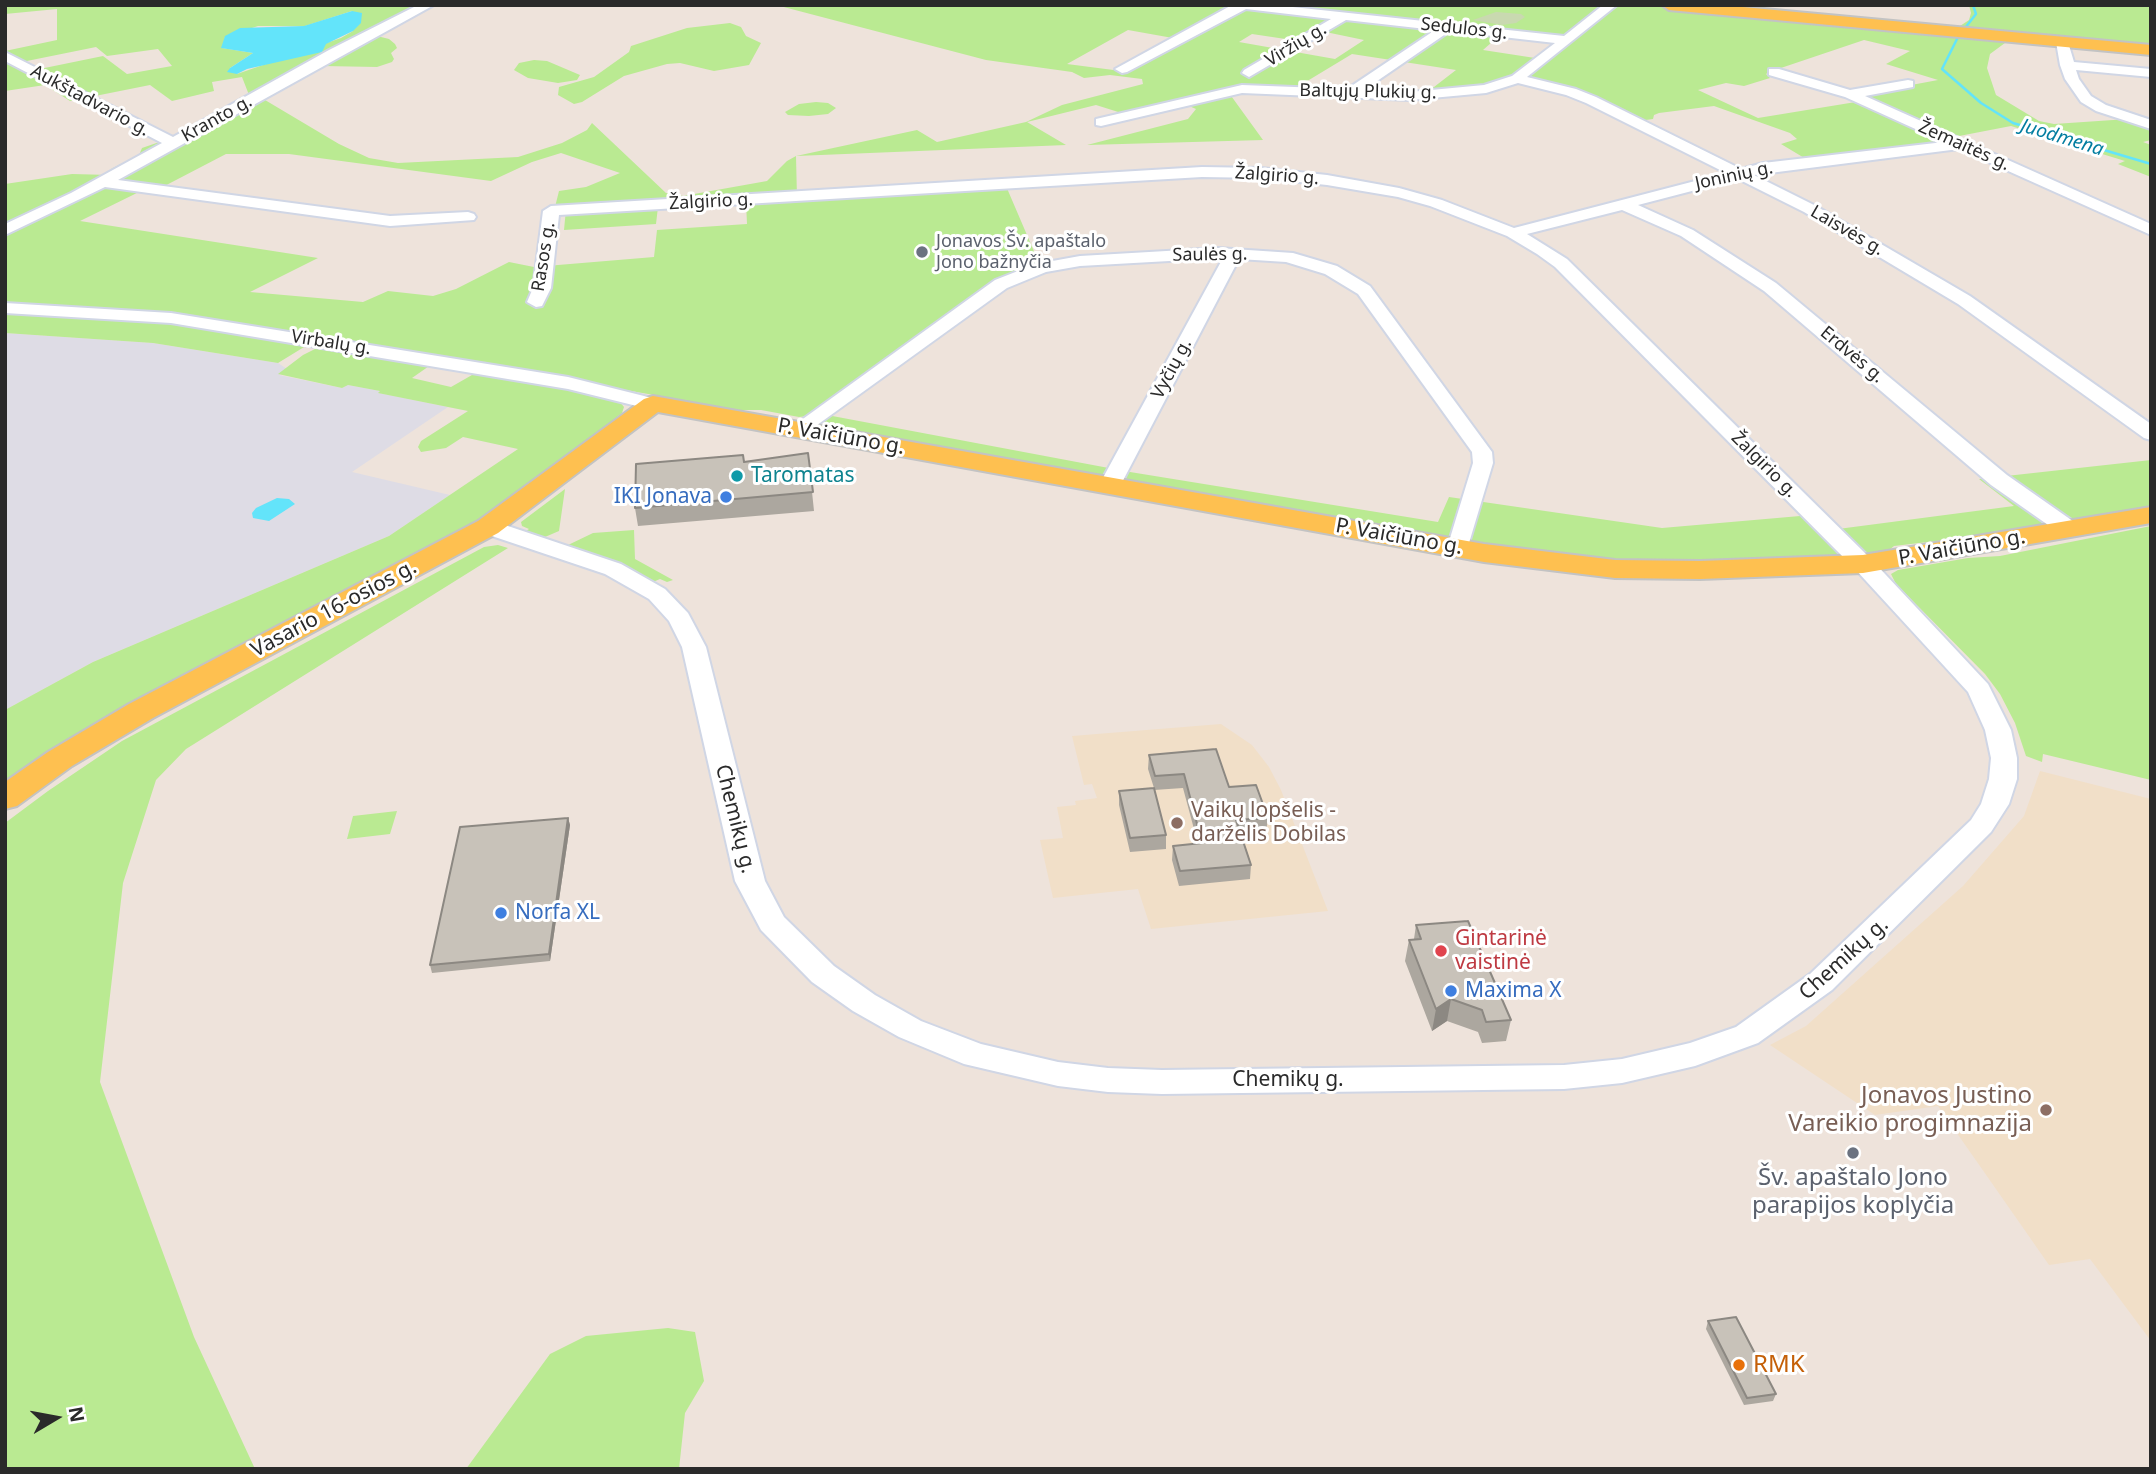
<!DOCTYPE html>
<meta charset="utf-8">
<style>
body{margin:0}
#map{position:relative;width:2156px;height:1474px;overflow:hidden;background:#eee3db;font-family:"Noto Sans",sans-serif}
canvas{display:block}
.frame{position:absolute;inset:0;border:7px solid #2a2a2a;pointer-events:none}
.north{position:absolute;left:21px;top:1383px;width:70px;height:70px;-webkit-text-stroke:5px #fff;paint-order:stroke;rotate:80deg;font-size:19px;font-weight:700;line-height:28px;text-align:center;color:#2a2a2a}
.north::after{content:'';display:block;margin:auto;width:24px;height:32px;background:#2a2a2a;clip-path:polygon(50% 0,100% 100%,50% 72%,0 100%)}
</style>
<div id="map">
<canvas width="2156" height="1474"></canvas>
<div class="frame"></div>
<div class="north">N</div>
</div>
<script>
const g = document.querySelector('canvas').getContext('2d');
g.lineJoin = 'round';
function fillPath(path, color) {
  g.fillStyle = color;
  g.fill(path, 'evenodd');
}
function toPath(rows) {
  const path = new Path2D();
  for (const r of rows) {
    path.moveTo(r[0], r[1]);
    for (let i = 2; i < r.length; i += 2) path.lineTo(r[i], r[i + 1]);
  }
  return path;
}
function trace(path, color, width, dash) {
  g.strokeStyle = color;
  g.lineWidth = width;
  g.lineCap = dash ? 'butt' : 'round';
  g.setLineDash(dash || []);
  g.stroke(path);
}
function drawText(font, color, halo, rows, align = 'center') {
  g.font = font + ' "Noto Sans",sans-serif';
  g.lineWidth = 6;
  g.setLineDash([]);
  g.textBaseline = 'middle';
  g.strokeStyle = halo;
  g.fillStyle = color;
  for (const [text, x, y, turn = 0] of rows) {
    g.save();
    g.translate(x, y);
    g.rotate((+turn || 0) * Math.PI / 180);
    g.textAlign = isNaN(turn) ? turn : align;
    if (halo) g.strokeText(text, 0, 0);
    g.fillText(text, 0, 0);
    g.restore();
  }
}
const industrial = toPath([
 [5,333,153,343,278,363,287,369,279,375,342,388,348,385,381,391,379,393,448,407,352,472,450,495,389,536,93,662,5,710]
]);
const education = toPath([
 [1221,724,1252,745,1269,767,1281,790,1328,911,1151,929,1138,889,1053,898,1040,840,1063,838,1057,807,1076,805,1075,801,1097,798,1092,784,1084,785,1072,736],
 [2040,771,2151,799,2151,1341,2090,1259,2049,1265,1938,1106,1875,1115,1770,1045,1806,1026,1963,886,2024,816]
]);
const green = toPath([
 [5,5,424,5,124,168,111,169,139,155,142,148,171,138,249,95,242,77,212,82,214,91,172,101,150,85,70,101,45,85,5,91,5,51,57,40,57,9,5,14],
 [352,11,353,31,341,38,237,74,230,68,253,53,222,48,225,37,258,26,305,26],
 [96,47,107,56,158,49,172,66,127,74,103,56,25,72,12,64],
 [776,5,1608,5,1558,41,1500,35,1483,50,1535,58,1501,83,1427,94,1247,86,1229,93,1263,140,1087,145,1188,119,1196,109,1182,103,1131,116,1096,105,1027,122,1066,145,796,156,797,198,1006,186,1039,263,808,416,799,417,761,410,738,410,322,336,278,363,153,343,5,333,5,184,72,174,110,175,377,36,389,39,395,44,397,48,391,53,394,59,392,62,377,67,323,66,265,100,339,144,369,158,398,163,518,157,562,143,587,130,592,123,666,193,683,196,767,181,787,161,796,156,917,130,937,142,1026,122,1062,105,1143,84,1142,79,1110,75,1084,78,1072,72,986,60],
 [1128,30,1184,40,1129,72,1067,64],
 [1316,30,1364,40,1335,59,1239,42,1252,34,1299,41],
 [1352,54,1456,70,1434,87,1405,92,1346,90,1304,83],
 [561,153,620,173,586,187,559,191,555,207,566,209,564,230,656,224,658,207,746,202,747,224,657,230,654,257,534,267,509,262,456,289,433,296,388,291,363,302,250,292,318,258,80,221,143,190,153,192,226,154,289,154,491,181,532,162],
 [1618,5,1652,5,2009,40,1990,54,1987,68,1996,95,2039,121,2054,124,2128,119,2151,127,2151,140,2143,142,2151,145,2151,177,2118,164,2125,161,2011,126,1954,137,1959,142,1806,159,1781,144,1797,139,1790,133,1714,106,1659,113,1654,115,1653,119,1638,121,1526,78,1525,75,1573,36],
 [1864,40,1910,51,1886,64,1938,80,1858,95,1868,100,1758,118,1698,90,1726,83,1744,86,1770,78,1766,74,1769,72],
 [1969,5,2151,5,2151,49,1863,20,1960,26,1969,20,1971,13],
 [730,23,741,27,746,36,761,43,749,65,714,71,680,63,667,64,624,76,582,102,574,104,558,95,559,87,594,77,629,52,631,46,687,28],
 [534,60,547,61,580,75,577,80,558,83,528,78,514,70,519,63],
 [816,102,828,103,836,108,828,114,809,116,788,115,785,112,799,104],
 [321,346,432,364,412,378,451,387,479,371,586,391,620,402,624,407,622,413,503,508,5,788,5,710,93,662,389,536,518,449,463,437,446,448,421,452,418,447,421,441,468,411,378,393,380,391,348,385,342,388,278,374,303,355],
 [827,415,1130,472,1438,522,1449,497,1662,528,1823,514,1838,529,2014,506,1979,479,2151,460,2151,506,1970,537,1894,546,1888,551,1836,557,1639,561,1591,559,1485,545,847,430,824,422,822,419],
 [565,489,559,531,545,537,523,533,529,529,522,526,521,522],
 [2151,526,2151,780,2043,754,2042,762,2026,756,2015,723,2000,694,1985,674,1896,584,1891,574,1898,570,1968,558,2000,556],
 [634,530,635,559,673,580,667,582,660,579,653,582,626,567,566,546,593,533],
 [498,545,508,548,186,749,156,780,123,883,100,1082,194,1337,255,1469,5,1469,5,823,48,791,122,741,484,547],
 [397,811,390,834,347,839,353,816],
 [668,1328,695,1332,704,1381,685,1413,679,1469,466,1469,550,1354,586,1336]
]);
const cemetery = toPath([
 [1496,12,1521,14,1525,17,1516,23,1502,25,1473,20]
]);
const water = toPath([
 [352,11,362,13,361,23,353,31,326,44,322,52,247,69,237,74,227,72,230,68,253,53,221,48,225,36,240,28,304,26],
 [277,498,289,499,295,504,269,521,253,518,252,513,256,508]
]);
const stream = toPath([
 [1965,28,1976,14,1973,5],
 [1958,37,1942,69,1981,103,2013,123,2151,164]
]);
const minor = toPath([
 [418,5,434,5,118,180,390,216,468,212,474,214,476,217,474,220,390,226,105,187,5,235,5,224,71,193,162,143,5,61,5,52,173,137,329,50,418,5],
 [1232,5,1274,5,1564,36,1603,5,1617,5,1527,77,1576,89,1596,97,1741,169,1763,163,1944,142,1845,97,1769,75,1769,69,1779,69,1850,90,1908,80,1913,81,1913,87,1865,96,2151,224,2151,235,1959,149,1754,175,1816,206,1970,296,2151,424,2151,440,2144,438,1958,304,1804,212,1738,179,1638,205,1693,230,1776,283,2007,475,2077,524,2080,529,2077,534,2069,536,2061,534,1991,485,1764,291,1681,236,1622,210,1527,234,1567,259,1871,559,1988,684,2011,730,2017,758,2017,779,2009,804,1991,832,1832,990,1758,1043,1695,1066,1622,1083,1564,1089,1162,1094,1108,1092,1058,1086,964,1064,899,1037,853,1011,812,982,761,930,735,881,682,647,669,621,649,599,605,574,480,532,477,527,480,522,496,522,621,564,665,589,688,613,706,647,765,881,784,917,834,966,875,995,921,1021,981,1044,1058,1062,1108,1068,1162,1070,1564,1065,1622,1059,1690,1043,1736,1027,1810,974,1971,820,1981,804,1989,779,1991,758,1985,730,1968,692,1855,569,1555,267,1537,254,1507,236,1430,206,1398,197,1327,185,1261,178,1202,177,559,215,551,288,542,306,536,307,527,302,533,288,543,211,551,206,1202,167,1261,168,1327,175,1399,188,1442,200,1514,228,1726,173,1586,103,1566,95,1518,83,1486,93,1410,100,1242,93,1101,126,1096,125,1096,119,1242,85,1347,89,1435,30,1346,20,1249,77,1242,73,1244,70,1331,19,1246,9,1127,72,1122,73,1115,69,1232,5],
 [1450,31,1555,43,1512,76,1484,85,1410,92,1364,90,1450,31],
 [2062,38,2068,42,2074,62,2151,69,2151,77,2076,70,2079,79,2091,96,2106,105,2151,120,2151,129,2096,111,2081,102,2065,79,2060,65,2056,42,2062,38],
 [1218,248,1293,253,1337,266,1370,286,1492,452,1493,463,1466,553,1458,555,1450,553,1447,548,1473,463,1472,452,1358,294,1325,274,1286,262,1239,259,1118,490,1110,491,1102,490,1099,485,1223,258,1080,266,1046,272,1007,288,806,433,799,435,792,433,789,429,995,280,1036,264,1080,256,1218,248],
 [5,303,171,313,568,377,660,400,663,404,660,408,653,410,568,389,171,323,5,313,5,303]
]);
const major = toPath([
 [1662,5,1721,5,2151,45,2151,55,1669,10,1662,5],
 [653,396,1484,544,1615,560,1700,561,1863,555,2151,507,2151,523,1863,573,1700,579,1615,578,1484,562,658,412,498,533,153,718,72,766,17,806,5,809,5,782,48,752,129,704,478,521,644,399,653,396]
]);
const wall = toPath([
 [808,453,814,511,638,526,635,508,744,462],
 [1149,755,1229,787,1268,818,1266,832,1241,834,1251,865,1250,879,1179,886,1172,860,1173,846,1198,844,1183,788,1154,790,1166,835,1166,849,1130,852,1119,805,1119,791,1154,788,1148,769],
 [568,818,570,825,550,961,432,973,430,965],
 [1416,925,1511,1020,1506,1041,1482,1043,1478,1032,1447,1021,1432,1031,1405,961,1409,940,1414,939],
 [1708,1321,1776,1394,1773,1401,1744,1405,1706,1329]
]);
const shadedWall = toPath([
 [568,818,570,825,550,961,549,954],
 [1451,999,1447,1021,1432,1031,1436,1009]
]);
const building = toPath([
 [808,453,813,492,635,508,636,464,743,455,744,462,808,453],
 [1216,749,1229,787,1256,785,1268,818,1236,820,1251,865,1180,871,1173,846,1202,843,1184,774,1155,776,1149,755,1216,749],
 [1154,788,1166,835,1130,838,1119,791,1154,788],
 [568,818,549,954,430,965,460,827,568,818],
 [1468,921,1511,1020,1486,1022,1482,1010,1451,999,1436,1009,1409,940,1421,939,1416,925,1468,921],
 [1736,1317,1776,1394,1747,1398,1708,1321,1736,1317]
]);
const markers = [
 [922,252,7,"#6b7280"],
 [737,476,7,"#0f9aa8"],
 [726,497,7,"#3f7fe0"],
 [1177,823,7,"#8d6e63"],
 [501,913,7,"#3f7fe0"],
 [1441,951,7,"#e0444e"],
 [1451,991,7,"#3f7fe0"],
 [2046,1110,7,"#8d6e63"],
 [1853,1153,7,"#6b7280"],
 [1739,1365,7,"#e8710a"]
];
const farStreetnames = [
 ["Sedulos g.",1464,29,6],
 ["Viržių g.",1296,45,-31],
 ["Baltųjų Plukių g.",1368,92,1],
 ["Aukštadvario g.",90,101,28],
 ["Kranto g.",217,119,-29],
 ["Žemaitės g.",1964,146,24],
 ["Žalgirio g.",1277,176,4],
 ["Joninių g.",1734,176,-12],
 ["Žalgirio g.",711,202,-3],
 ["Laisvės g.",1847,231,30],
 ["Saulės g.",1210,255,-1],
 ["Rasos g.",544,257,-81],
 ["Virbalų g.",331,343,9],
 ["Erdvės g.",1852,355,40],
 ["Vyčių g.",1172,369,-62],
 ["Žalgirio g.",1764,465,45]
];
const farWorshipnames = [
 ["Jonavos Šv. apaštalo",936,242],
 ["Jono bažnyčia",936,263]
];
const farWaternames = [
 ["Juodmena",2062,138,17]
];
const streetNames = [
 ["P. Vaičiūno g.",841,437,10],
 ["P. Vaičiūno g.",1399,537,10],
 ["P. Vaičiūno g.",1962,548,-10],
 ["Vasario 16-osios g.",334,609,-28],
 ["Chemikų g.",735,819,76],
 ["Chemikų g.",1844,959,-42],
 ["Chemikų g.",1288,1080]
];
const cultureNames = [
 ["Taromatas",751,476]
];
const shopNames = [
 ["IKI Jonava",712,497,"right"],
 ["Norfa XL",515,913],
 ["Maxima X",1465,991]
];
const educationNames = [
 ["Vaikų lopšelis -",1191,811],
 ["darželis Dobilas",1191,835]
];
const healthNames = [
 ["Gintarinė",1455,939],
 ["vaistinė",1455,963]
];
const nearEducationnames = [
 ["Jonavos Justino",2032,1096],
 ["Vareikio progimnazija",2032,1124]
];
const nearWorshipnames = [
 ["Šv. apaštalo Jono",1853,1178],
 ["parapijos koplyčia",1853,1206]
];
const nearFoodnames = [
 ["RMK",1753,1365]
];
fillPath(industrial, '#dedce5');
fillPath(education, '#f1dfc8');
fillPath(green, '#baea92');
fillPath(cemetery, '#c9d9b0');
fillPath(water, '#63e4fa');
trace(stream, '#63e4fa', 2.5);
trace(minor, '#d0d6e5', 4);
trace(major, '#c3c3c3', 4);
fillPath(minor, '#fff');
fillPath(major, '#fec050');
fillPath(wall, '#aca79f');
fillPath(shadedWall, '#8c8882');
fillPath(building, '#c8c2b9');
trace(building, '#8c8882', 2);
for (const [x, y, r, color] of markers) {
  const dot = new Path2D();
  dot.arc(x, y, r, 0, 2 * Math.PI);
  g.fillStyle = color;
  g.fill(dot);
  trace(dot, '#fff', 2.5);
}
drawText('18px', '#2a2a2a', '#fff', farStreetnames);
drawText('18px', '#5b616d', '#fff', farWorshipnames, 'left');
drawText('italic 19px', '#027da0', '#fff', farWaternames);
drawText('21px', '#2a2a2a', '#fff', streetNames);
drawText('21px', '#0d838f', '#fff', cultureNames, 'left');
drawText('21px', '#366cbe', '#fff', shopNames, 'left');
drawText('21px', '#785e54', '#fff', educationNames, 'left');
drawText('21px', '#be3a42', '#fff', healthNames, 'left');
drawText('24px', '#785e54', '#fff', nearEducationnames, 'right');
drawText('24px', '#5b616d', '#fff', nearWorshipnames);
drawText('24px', '#c56008', '#fff', nearFoodnames, 'left');
</script>
